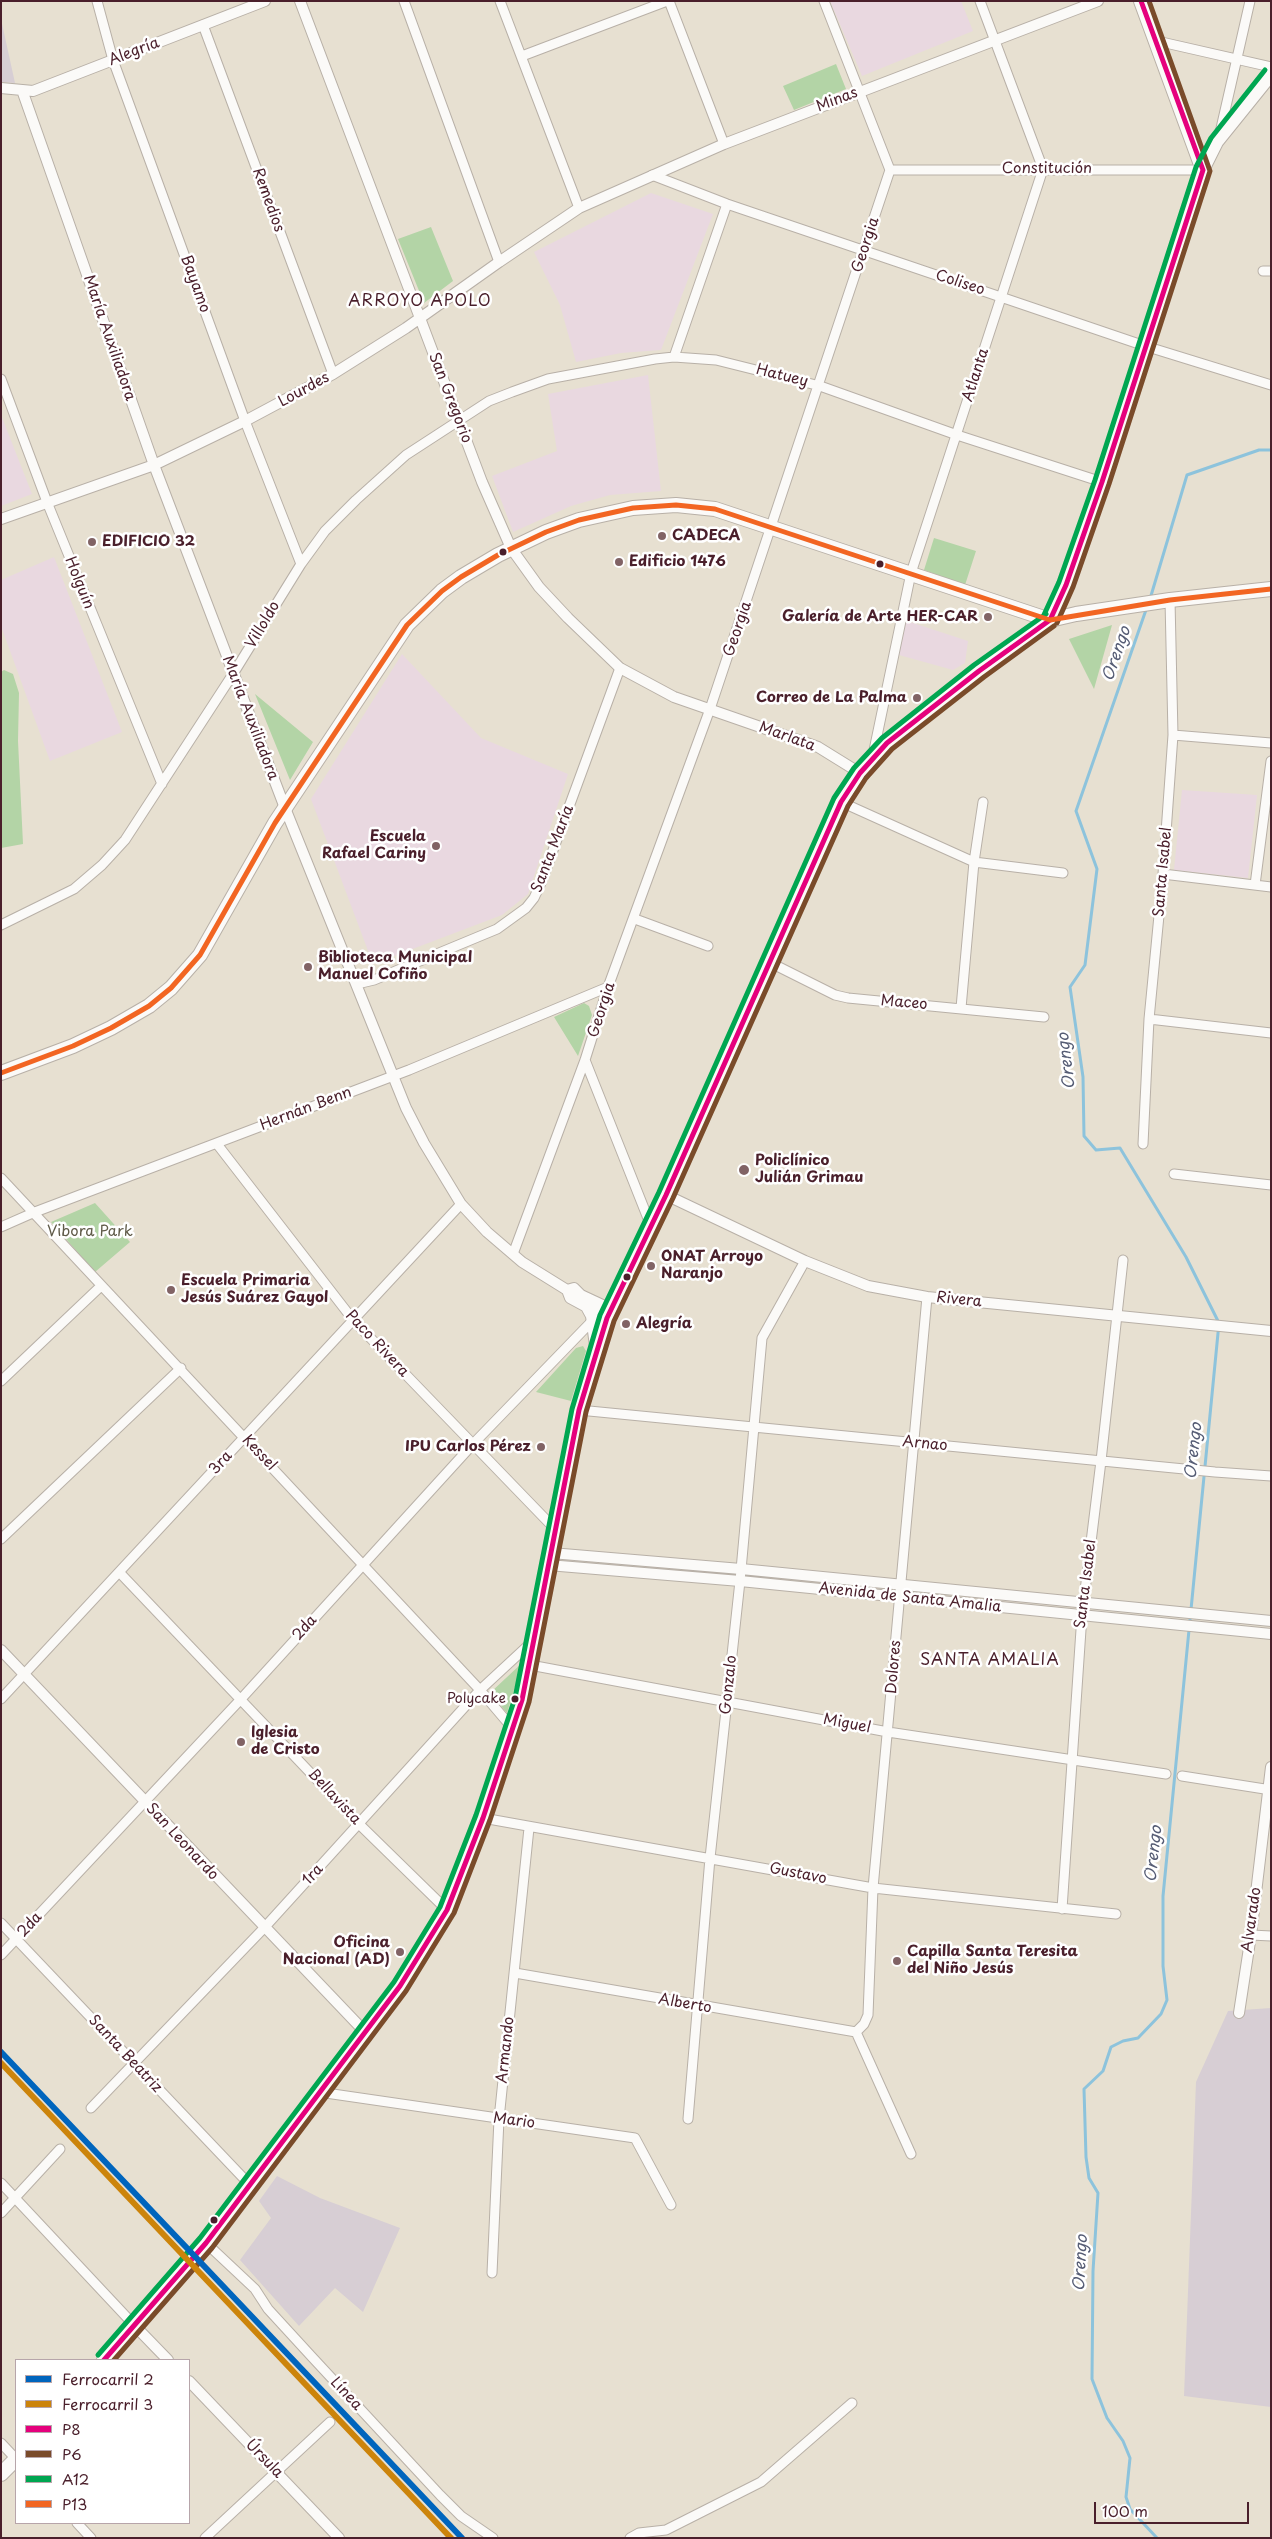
<!DOCTYPE html>
<meta charset="utf-8">
<style>
body{margin:0}
#map{position:relative;width:1272px;height:2539px;overflow:hidden;background:#e7e0d1;font-family:"Playpen Sans",sans-serif}
canvas{display:block}
.frame{position:absolute;inset:0;border:2px solid #4a1f2b;pointer-events:none}
.legend{position:absolute;left:15px;top:2359px;width:175px;height:165px;box-sizing:border-box;background:#fff;border:1px solid #b7a5aa;margin:0;padding:6px 9px;list-style:none;font-size:15px;color:#4a1f2b}
.legend li{display:flex;align-items:center;gap:10px;height:25px}
.legend b{width:25px;border:1px solid #b7a5aa}
.scale{position:absolute;left:1094px;top:2502px;width:155px;height:22px;box-sizing:border-box;border:2px solid #4a1f2b;border-top:0;padding-left:6px;font-size:15px;line-height:18px;white-space:nowrap;color:#4a1f2b;-webkit-text-stroke:4px #fff;paint-order:stroke}
</style>
<div id="map">
<canvas width="1272" height="2539"></canvas>
<div class="frame"></div>
<ul class="legend">
<li><b style="height:6px;background:#0065bd"></b>Ferrocarril 2</li>
<li><b style="height:6px;background:#cc840b"></b>Ferrocarril 3</li>
<li><b style="height:6px;background:#e5007d"></b>P8</li>
<li><b style="height:6px;background:#7a4b2a"></b>P6</li>
<li><b style="height:6px;background:#00a651"></b>A12</li>
<li><b style="height:6px;background:#f26522"></b>P13</li>
</ul>
<div class="scale">100 m</div>
</div>
<script>
const g = document.querySelector('canvas').getContext('2d');
g.lineJoin = 'round';
function fillPath(path, color) {
  g.fillStyle = color;
  g.fill(path, 'evenodd');
}
function toPath(rows) {
  const path = new Path2D();
  for (const r of rows) {
    path.moveTo(r[0], r[1]);
    for (let i = 2; i < r.length; i += 2) path.lineTo(r[i], r[i + 1]);
  }
  return path;
}
function trace(path, color, width, dash) {
  g.strokeStyle = color;
  g.lineWidth = width;
  g.lineCap = dash ? 'butt' : 'round';
  g.setLineDash(dash || []);
  g.stroke(path);
}
function drawText(font, color, halo, rows, align = 'center') {
  g.font = font + ' "Playpen Sans",sans-serif';
  g.lineWidth = 5;
  g.setLineDash([]);
  g.textBaseline = 'middle';
  g.strokeStyle = halo;
  g.fillStyle = color;
  for (const [text, x, y, turn = 0] of rows) {
    g.save();
    g.translate(x, y);
    g.rotate((+turn || 0) * Math.PI / 180);
    g.textAlign = isNaN(turn) ? turn : align;
    if (halo) g.strokeText(text, 0, 0);
    g.fillText(text, 0, 0);
    g.restore();
  }
}
const built = toPath([
 [830,1,961,1,973,31,862,76],
 [651,193,713,214,661,350,621,353,576,362,560,305,534,252],
 [648,375,661,491,610,495,571,506,513,532,492,476,557,451,548,394],
 [1,415,32,494,1,506],
 [54,557,122,732,50,761,1,626,1,580],
 [904,620,968,641,965,663,953,670,899,655],
 [402,654,481,738,568,774,528,894,502,915,373,964,311,799],
 [1182,790,1257,795,1248,878,1174,870]
]);
const industrial = toPath([
 [1,19,15,83,1,82],
 [1271,2008,1271,2407,1184,2396,1196,2082,1228,2011],
 [277,2176,320,2198,400,2228,363,2312,335,2288,299,2326,240,2260,271,2218,259,2201]
]);
const green = toPath([
 [836,64,846,89,794,110,783,86],
 [431,227,453,281,424,303,398,239],
 [934,538,976,551,965,585,924,570],
 [1112,625,1094,689,1069,639],
 [4,670,13,674,19,693,18,741,23,844,1,848,1,672],
 [255,694,313,742,290,780],
 [584,1003,589,1006,592,1015,578,1056,554,1017],
 [95,1203,130,1242,95,1272,51,1222],
 [583,1346,586,1351,571,1401,536,1392,576,1348],
 [522,1663,507,1713,490,1693]
]);
const stream = toPath([
 [1150,599,1187,475,1259,450,1271,450],
 [1147,607,1076,811,1097,869,1085,965,1070,987,1083,1077,1084,1136,1096,1150,1120,1148,1186,1257,1219,1323,1163,1896,1163,1966,1167,2000,1161,2014,1138,2038,1123,2041,1111,2047,1103,2071,1084,2089,1086,2157,1089,2178,1098,2193,1093,2271,1092,2379,1107,2418,1123,2441,1130,2458,1126,2497,1130,2509,1157,2538]
]);
const minor = toPath([
 [97,1,113,60,245,421,301,564],
 [404,1,499,262],
 [500,1,579,208],
 [669,1,724,144],
 [203,25,333,374],
 [1157,41,1271,67],
 [522,56,667,1],
 [1219,137,1250,1],
 [890,170,1203,170],
 [652,175,727,204,1145,346,1271,385],
 [1263,271,1271,271],
 [674,357,727,204],
 [1,379,47,502,162,784],
 [1173,735,1271,743],
 [873,755,911,573,1043,169,980,1],
 [841,802,974,862,1063,873],
 [1163,874,1271,887],
 [1255,885,1271,761],
 [635,919,708,946],
 [1,925,74,889,102,865,125,840,233,674,301,564,325,531,356,500,406,455,489,401,512,392,548,379,655,359,674,357,716,360,820,386,957,435,1102,482],
 [771,963,835,995,848,998,1044,1017],
 [357,984,374,980,497,929,526,908,534,898,541,883,620,668],
 [961,1008,974,862,983,802],
 [1149,1019,1271,1033],
 [585,1060,651,1226],
 [217,1144,354,1321,554,1528],
 [1143,1144,1149,1019,1163,874,1173,735,1170,600],
 [1174,1174,1271,1185],
 [1,1178,480,1690,514,1730],
 [1,1227,35,1212,409,1070,608,987],
 [513,1254,585,1060,608,987,710,709,890,170,824,1],
 [1,1381,101,1286],
 [579,1410,1215,1472,1271,1476],
 [1,1539,181,1368],
 [120,1573,360,1825,447,1910],
 [530,1665,888,1732,1166,1774],
 [1,1699,461,1204],
 [1182,1776,1271,1790],
 [483,1818,873,1888,1116,1914],
 [1062,1909,1082,1615,1101,1461,1123,1260],
 [1,1923,250,2185],
 [1251,1935,1271,1936],
 [1,1955,241,1699,473,1444,596,1317],
 [515,1973,856,2032],
 [856,2032,864,2024,868,2015,873,1888,927,1297],
 [856,2032,911,2154],
 [319,2092,635,2138,671,2205],
 [91,2108,264,1928,480,1690,534,1640],
 [688,2119,710,1858,740,1581,762,1338,805,1261],
 [1,2183,135,2326],
 [1,2213,60,2149],
 [206,2243,255,2289,268,2309,312,2357,440,2495,461,2516,493,2538],
 [492,2273,499,2119,529,1828],
 [1,2443,16,2459],
 [77,2523,91,2538],
 [205,2538,330,2422],
 [630,2538,639,2533,666,2530,761,2482,852,2403]
]);
const tertiary = toPath([
 [300,1,482,482,511,548,539,587,568,618,620,668,674,697,818,747,860,773],
 [1,88,33,91,265,1],
 [22,90,154,465,285,808,406,1108,424,1143,461,1204,487,1232,522,1262,567,1290,570,1298,607,1318],
 [1,519,154,465,245,421,333,374,406,328,499,262,579,208,724,144,1098,1],
 [666,1195,805,1261,868,1286,927,1297,1271,1331],
 [567,1290,574,1288,581,1295,611,1309],
 [585,1305,591,1316,595,1346],
 [551,1553,741,1569,1271,1621],
 [548,1565,740,1581,1271,1634],
 [1,1650,365,2032],
 [1239,2013,1251,1935,1271,1767],
 [135,2326,168,2360],
 [189,2381,339,2538]
]);
const secondary = toPath([
 [1203,170,1217,142,1271,75]
]);
const primary = toPath([
 [1050,620,1066,585,1102,482,1203,170,1141,1],
 [1,1073,73,1046,111,1028,149,1006,171,988,200,955,275,823,407,625,442,591,461,577,498,555,546,532,579,520,633,508,676,505,715,509,1050,620],
 [104,2360,206,2243,400,1986,447,1910,483,1818,522,1700,579,1410,607,1318,666,1195,848,789,873,756,904,728,1050,620,1076,614,1170,600,1271,589],
 [1,2474,16,2459]
]);
const rail = toPath([
 [1,2063,451,2538]
]);
const bus1 = toPath([
 [1050,620,1066,585,1102,482,1203,170,1141,1],
 [104,2360,206,2243,400,1986,447,1910,483,1818,522,1700,579,1410,607,1318,666,1195,841,802,860,773,887,743,979,671,1050,620]
]);
const bus2 = toPath([
 [1057,623,1073,587,1109,484,1210,171,1149,1],
 [114,2360,212,2248,406,1991,454,1913,490,1820,529,1702,586,1412,614,1321,673,1198,848,806,866,778,892,749,984,677,1054,626]
]);
const bus3 = toPath([
 [1043,617,1059,582,1095,480,1196,167,1211,138,1265,70],
 [98,2355,200,2238,394,1982,440,1907,476,1815,515,1698,572,1409,600,1315,659,1192,834,798,854,768,882,738,974,665,1046,614]
]);
const bus4 = toPath([
 [1050,620,1170,600,1271,589],
 [1,1073,73,1046,111,1028,149,1006,171,988,200,955,275,823,407,625,442,591,461,577,498,555,546,532,579,520,633,508,676,505,715,509,1050,620]
]);
const rail1 = toPath([
 [1,2052,462,2538]
]);
const rail2 = toPath([
 [1,2063,451,2538]
]);
const markers = [
 [662,536,5,"#816365"],
 [92,542,5,"#816365"],
 [503,552,4.5,"#4a1f2b"],
 [619,562,5,"#816365"],
 [880,564,4.5,"#4a1f2b"],
 [988,617,5,"#816365"],
 [917,698,5,"#816365"],
 [436,846,5,"#816365"],
 [308,967,5,"#816365"],
 [744,1170,6,"#816365"],
 [651,1266,5,"#816365"],
 [627,1277,4.5,"#4a1f2b"],
 [171,1290,5,"#816365"],
 [626,1324,5,"#816365"],
 [541,1447,5,"#816365"],
 [515,1699,4.5,"#4a1f2b"],
 [241,1742,5,"#816365"],
 [400,1952,5,"#816365"],
 [897,1961,5,"#816365"],
 [214,2220,4.5,"#4a1f2b"]
];
const busNames = [
 ["Polycake",506,1699]
];
const streetNames = [
 ["Alegría",134,52,-21],
 ["Minas",837,100,-21],
 ["Constitución",1047,169],
 ["Remedios",268,200,70],
 ["Georgia",866,245,-72],
 ["Coliseo",960,283,18],
 ["Bayamo",195,284,70],
 ["María Auxiliadora",109,338,71],
 ["Atlanta",976,375,-72],
 ["Hatuey",782,376,14],
 ["Lourdes",304,390,-29],
 ["San Gregorio",450,398,69],
 ["Holguín",79,583,68],
 ["Villoldo",263,625,-59],
 ["Georgia",738,629,-71],
 ["María Auxiliadora",250,718,69],
 ["Marlata",787,737,20],
 ["Santa María",553,849,-69],
 ["Santa Isabel",1163,872,-85],
 ["Maceo",904,1003,5],
 ["Georgia",602,1010,-72],
 ["Hernán Benn",306,1109,-21],
 ["Rivera",959,1300,6],
 ["Paco Rivera",377,1344,47],
 ["Arnao",925,1444,6],
 ["Kessel",259,1453,47],
 ["3ra",221,1463,-47],
 ["Santa Isabel",1086,1584,-83],
 ["Avenida de Santa Amalia",910,1598,6],
 ["2da",305,1628,-48],
 ["Dolores",894,1667,-85],
 ["Gonzalo",729,1685,-84],
 ["Miguel",847,1724,11],
 ["Bellavista",334,1797,47],
 ["San Leonardo",182,1842,47],
 ["Gustavo",798,1874,11],
 ["1ra",313,1875,-47],
 ["Alvarado",1252,1920,-82],
 ["2da",30,1925,-47],
 ["Alberto",685,2004,10],
 ["Armando",506,2050,-84],
 ["Santa Beatriz",125,2054,47],
 ["Mario",514,2121,8],
 ["Línea",346,2394,47],
 ["Úrsula",264,2459,46]
];
const poiNames = [
 ["CADECA",672,536],
 ["EDIFICIO 32",102,542],
 ["Edificio 1476",629,562],
 ["Galería de Arte HER-CAR",978,617,"right"],
 ["Correo de La Palma",907,698,"right"],
 ["Escuela",426,837,"right"],
 ["Rafael Cariny",426,854,"right"],
 ["Biblioteca Municipal",318,958],
 ["Manuel Cofiño",318,975],
 ["Policlínico",755,1161],
 ["Julián Grimau",755,1178],
 ["ONAT Arroyo",661,1257],
 ["Naranjo",661,1274],
 ["Escuela Primaria",181,1281],
 ["Jesús Suárez Gayol",181,1298],
 ["Alegría",636,1324],
 ["IPU Carlos Pérez",531,1447,"right"],
 ["Iglesia",251,1733],
 ["de Cristo",251,1750],
 ["Oficina",390,1943,"right"],
 ["Nacional (AD)",390,1960,"right"],
 ["Capilla Santa Teresita",907,1952],
 ["del Niño Jesús",907,1969]
];
const parkNames = [
 ["Vibora Park",90,1232]
];
const neighbourhoodNames = [
 ["ARROYO APOLO",420,302],
 ["SANTA AMALIA",990,1661]
];
const waterNames = [
 ["Orengo",1117,654,-71],
 ["Orengo",1067,1061,-97],
 ["Orengo",1194,1451,-84],
 ["Orengo",1154,1854,-84],
 ["Orengo",1081,2263,-87]
];
fillPath(built, '#e9d8e0');
fillPath(industrial, '#d7ced4');
fillPath(green, '#b3d4a6');
trace(stream, '#8dc3dc', 3);
trace(minor, '#b8b0a7', 11);
trace(tertiary, '#b8b0a7', 12);
trace(secondary, '#b8b0a7', 14);
trace(primary, '#b8b0a7', 16);
trace(minor, '#fbfaf8', 9);
trace(tertiary, '#fbfaf8', 10);
trace(secondary, '#fbfaf8', 12);
trace(primary, '#fbfaf8', 14);
trace(rail, '#b9b3b2', 3, [8, 4]);
trace(bus1, '#e5007d', 5);
trace(bus2, '#7a4b2a', 5);
trace(bus3, '#00a651', 5);
trace(bus4, '#f26522', 5);
trace(rail1, '#0065bd', 6);
trace(rail2, '#cc840b', 6);
for (const [x, y, r, color] of markers) {
  const dot = new Path2D();
  dot.arc(x, y, r, 0, 2 * Math.PI);
  g.fillStyle = color;
  g.fill(dot);
  trace(dot, '#fff', 2);
}
drawText('14px', '#4a1f2b', '#fff', busNames, 'right');
drawText('15px', '#4a1f2b', '#fff', streetNames);
drawText('bold 15px', '#4a1f2b', '#fff', poiNames, 'left');
drawText('15px', '#605b49', '#fff', parkNames);
g.letterSpacing = '1px';
drawText('16px', '#4a1f2b', '#fff', neighbourhoodNames);
g.letterSpacing = '0px';
drawText('italic 16px', '#555c74', '#fff', waterNames);
</script>
